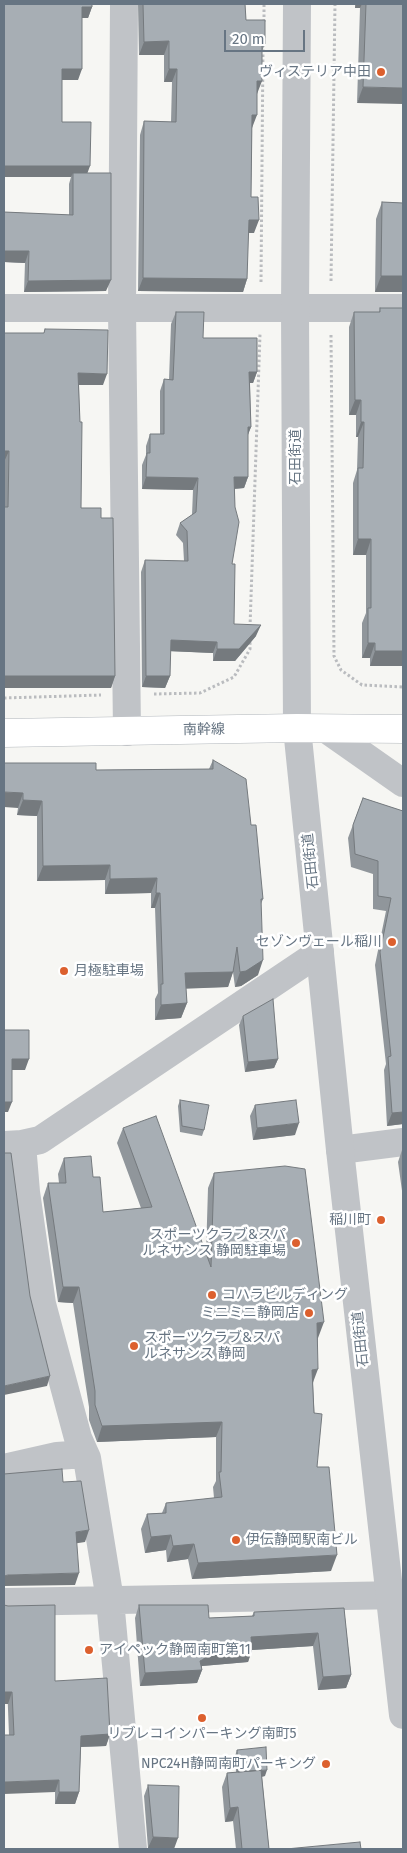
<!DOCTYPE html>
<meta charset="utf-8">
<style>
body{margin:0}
#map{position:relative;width:407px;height:1853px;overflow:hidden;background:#f6f6f3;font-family:"Fira Sans",sans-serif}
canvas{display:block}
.frame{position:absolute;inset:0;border:5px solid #677583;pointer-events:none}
.scale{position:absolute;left:224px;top:30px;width:81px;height:22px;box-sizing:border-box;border:2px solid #677583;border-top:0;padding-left:6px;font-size:15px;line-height:18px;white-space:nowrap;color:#677583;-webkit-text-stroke:4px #fff;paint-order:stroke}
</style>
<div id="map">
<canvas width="407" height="1853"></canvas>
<div class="frame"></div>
<div class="scale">20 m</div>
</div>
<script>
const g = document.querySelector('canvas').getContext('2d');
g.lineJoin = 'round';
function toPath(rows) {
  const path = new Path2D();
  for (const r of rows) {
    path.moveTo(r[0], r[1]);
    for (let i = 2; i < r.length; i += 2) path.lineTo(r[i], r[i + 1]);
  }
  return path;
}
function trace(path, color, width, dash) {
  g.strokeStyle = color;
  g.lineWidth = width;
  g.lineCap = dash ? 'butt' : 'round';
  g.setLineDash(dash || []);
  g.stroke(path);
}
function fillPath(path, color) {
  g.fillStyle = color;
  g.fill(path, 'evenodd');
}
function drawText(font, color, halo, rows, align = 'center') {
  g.font = font + ' "Fira Sans","Noto Sans JP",sans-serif';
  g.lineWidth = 5;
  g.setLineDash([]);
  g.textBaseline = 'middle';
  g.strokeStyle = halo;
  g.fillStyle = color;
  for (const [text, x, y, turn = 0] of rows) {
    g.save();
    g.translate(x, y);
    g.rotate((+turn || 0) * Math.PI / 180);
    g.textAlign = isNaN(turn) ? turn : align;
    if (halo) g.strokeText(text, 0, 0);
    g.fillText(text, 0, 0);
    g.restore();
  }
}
const path = toPath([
 [264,22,264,4],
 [331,281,335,4],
 [261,282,263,46],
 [331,335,334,656,341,670,362,685,403,687],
 [250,627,260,334],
 [154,694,200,693,234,677,250,649,250,641],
 [4,698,101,695]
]);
const minor = toPath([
 [124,4,122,308,127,732],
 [4,308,403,308],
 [326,729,403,783],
 [22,1144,26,1192,42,1304,78,1438,87,1458,110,1600,133,1849],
 [5,1145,22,1144,40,1140,320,952],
 [340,1150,403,1142],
 [4,1468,57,1456,85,1454],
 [4,1602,403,1595]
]);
const tertiary = toPath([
 [297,4,295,309,297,728,340,1150,403,1715]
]);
const secondary = toPath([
 [4,733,297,728,403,729]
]);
const wall = toPath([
 [4,4,92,7,88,18,82,18,78,80,62,80,62,122,87,173,106,291,24,292,25,263,4,262,4,212,69,215,69,184,71,177,4,177],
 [138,4,245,4,246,20,265,44,262,51,257,94,252,128,251,197,254,233,248,233,247,279,243,292,138,291,140,135,144,121,171,122,172,82,164,82,164,55,139,55],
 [355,4,403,4,357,103,360,8,355,8],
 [382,202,403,203,403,292,375,292,376,219],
 [380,308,403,666,370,666,370,658,362,658,362,623,366,613,366,555,353,555,353,483,357,470,358,437,356,437,356,415,349,415,349,327,354,312,379,312],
 [176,312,203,338,257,372,253,383,250,383,251,427,248,435,248,477,244,488,235,489,232,564,234,624,256,636,235,661,213,661,213,653,170,651,170,676,165,688,142,687,141,572,145,560,184,561,183,543,176,535,180,523,192,515,193,490,142,489,142,465,146,455,146,446,150,434,160,434,160,391,164,379,169,380,171,324],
 [45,329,103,385,79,385,81,508,101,518,115,676,111,688,4,507,4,333,44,333],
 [213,760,251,825,263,899,261,904,258,975,241,986,235,987,233,972,228,987,186,988,187,1003,181,1018,155,1020,155,999,158,993,155,908,151,908,151,893,105,894,105,880,37,881,37,816,17,815,18,808,4,763,96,770,209,769],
 [363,798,403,811,403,1124,387,1126,384,1070,386,1064,375,965,386,911,373,909,373,874,351,867,348,838],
 [243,1016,278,1059,274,1068,245,1072,239,1025],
 [180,1100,204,1130,202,1136,180,1132,178,1106],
 [255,1105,295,1135,253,1140,250,1116],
 [123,1128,206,1254,208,1188,214,1173,318,1338,313,1384,317,1467,331,1571,192,1579,188,1559,167,1562,166,1550,145,1553,141,1529,147,1514,162,1513,166,1503,214,1498,213,1487,216,1481,216,1437,97,1442,89,1420,89,1407,73,1303,58,1302,43,1198,48,1183,59,1183,58,1174,64,1158,93,1177,103,1212,141,1208,117,1143],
 [403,1147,403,1198,398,1162],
 [4,1605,55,1681,110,1734,106,1746,81,1747,79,1792,75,1804,55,1804,55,1792,9,1735],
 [139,1605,209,1618,252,1616,254,1612,344,1608,351,1675,346,1688,318,1690,313,1646,252,1650,248,1662,202,1666,202,1670,197,1683,140,1686,135,1618],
 [237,1750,265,1776,262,1777,269,1849,236,1849,233,1821,225,1822,222,1787,227,1773,236,1772,235,1756],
 [148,1785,174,1849,148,1848,144,1796]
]);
const shadedWall = toPath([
 [356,4,362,4,360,8,355,8],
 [82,7,92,7,88,18,78,18],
 [169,41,164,55,139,55,144,42],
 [62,69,82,69,78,80,58,80],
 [169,69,177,69,172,82,164,82],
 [257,81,262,81,257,94,252,94],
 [363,87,403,88,403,104,357,103],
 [252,115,257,115,252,128],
 [4,166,90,166,86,177,73,173,71,177,4,177],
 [249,220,259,220,254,233,244,233],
 [4,251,29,251,25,263,4,262],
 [381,276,403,276,403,292,375,292],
 [143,278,247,279,243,292,138,291],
 [111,280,106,291,24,292,28,281],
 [249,372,257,372,253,383,245,383],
 [78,373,107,374,103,385,74,385],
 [355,400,361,400,356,415,349,415],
 [361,422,364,422,358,437,356,437],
 [248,427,251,427,246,439],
 [4,451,9,451,4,462],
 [146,477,198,478,193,490,142,489],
 [234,477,248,477,244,488,230,489],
 [358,539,371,539,366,555,353,555],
 [261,625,256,636,235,661,213,661,217,649],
 [171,640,217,642,213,653,166,651],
 [368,643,375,643,370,658,362,658],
 [375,651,403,651,403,666,370,666],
 [4,676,115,676,111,688,4,688],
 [146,676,170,676,165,688,142,687],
 [4,792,23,793,18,808,4,807],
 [23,800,42,801,37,816,17,815],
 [110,865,105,880,37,881,43,866],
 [157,878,151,893,105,894,110,879],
 [156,893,160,893,155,908,151,908],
 [263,960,258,975,241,986,235,987,240,972],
 [233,972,228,987,179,989,185,973],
 [187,1003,181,1018,155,1020,161,1005],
 [12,1059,29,1059,25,1070,9,1070],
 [278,1059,274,1068,245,1072,248,1062],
 [4,1102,12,1102,8,1112,4,1112],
 [403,1112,403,1124,387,1126,392,1113],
 [299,1123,295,1135,253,1140,257,1128],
 [63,1287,79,1287,73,1303,58,1302],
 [324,1322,318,1338,312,1339,317,1323],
 [318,1369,312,1385,312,1370],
 [50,1376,47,1386,4,1395,4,1386],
 [222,1422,216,1437,97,1442,102,1426],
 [89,1530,85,1542,72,1544,76,1532],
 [171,1535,166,1550,145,1553,151,1537],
 [194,1544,188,1559,167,1562,173,1546],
 [337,1555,331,1571,192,1579,198,1563],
 [79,1573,75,1585,4,1586,4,1576,8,1575],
 [318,1633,313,1646,252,1650,248,1662,202,1666,200,1670,202,1670,197,1683,140,1686,145,1673,200,1661,204,1654,251,1637],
 [351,1675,346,1688,318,1690,323,1677],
 [4,1692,12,1692,8,1704,4,1704],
 [110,1734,106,1746,77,1747,81,1736],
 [267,1770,265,1776,236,1779,238,1772],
 [59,1780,55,1792,4,1794,4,1782],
 [59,1792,79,1792,75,1804,55,1804],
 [238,1807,233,1821,225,1822,230,1808],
 [153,1837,178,1838,174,1849,148,1848]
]);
const building = toPath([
 [4,4,92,4,92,7,82,7,82,69,62,69,62,122,91,122,90,166,4,166,4,4],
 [143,4,245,4,246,20,265,20,265,44,262,44,262,81,257,81,257,115,252,115,251,197,258,197,259,220,249,220,247,279,143,278,144,121,176,122,177,69,169,69,169,41,144,42,143,4],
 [366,4,403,4,403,88,363,87,366,4],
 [73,173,111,173,111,280,28,281,29,251,4,251,4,212,73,215,73,173],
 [382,202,403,203,403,276,381,276,382,202],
 [380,308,403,308,403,651,375,651,375,643,368,643,368,608,371,608,371,539,358,539,358,468,363,468,364,422,361,422,361,400,355,400,354,312,380,312,380,308],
 [176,312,204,312,203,338,257,338,257,372,249,372,251,427,248,427,248,477,234,477,235,507,239,522,232,564,235,564,234,624,261,625,239,649,217,649,217,642,171,640,170,676,146,676,145,560,188,561,187,531,180,523,196,512,198,478,146,477,147,453,150,453,150,434,164,434,164,379,173,380,176,312],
 [45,329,108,330,107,374,78,373,80,422,82,422,81,508,101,508,101,518,113,518,115,676,4,676,4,507,8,507,9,451,4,451,4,333,44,333,45,329],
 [213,760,246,779,251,825,256,825,263,899,261,899,263,960,246,971,240,972,237,947,233,972,185,973,187,1003,161,1005,161,984,163,984,160,893,156,893,157,878,110,879,110,865,43,866,42,801,23,800,23,793,4,792,4,763,96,763,96,770,213,769,213,760],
 [363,798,403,811,403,1112,392,1113,388,1057,391,1056,380,952,391,898,378,896,378,861,355,854,353,825,363,798],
 [273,999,278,1059,248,1062,243,1016,273,999],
 [4,1030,29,1030,29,1059,12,1059,12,1102,4,1102,4,1030],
 [180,1100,209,1105,204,1130,182,1126,180,1100],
 [296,1100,299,1123,257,1128,255,1105,296,1100],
 [156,1116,211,1267,214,1173,285,1166,305,1169,324,1322,317,1323,318,1369,312,1370,314,1413,322,1414,317,1467,329,1467,337,1555,198,1563,194,1544,173,1546,171,1535,151,1537,147,1514,166,1513,166,1503,222,1497,219,1472,221,1472,222,1422,102,1426,95,1405,95,1391,79,1287,63,1287,48,1183,66,1183,64,1158,91,1156,93,1177,100,1177,103,1212,152,1207,123,1128,156,1116],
 [4,1153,11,1153,30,1296,50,1376,4,1386,4,1153],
 [62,1469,63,1482,81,1481,89,1530,76,1532,79,1573,8,1575,4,1576,4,1474,62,1469],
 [4,1605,8,1606,55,1605,55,1681,107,1678,110,1734,81,1736,79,1792,59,1792,59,1780,4,1782,4,1735,14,1735,12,1692,4,1692,4,1605],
 [139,1605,208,1605,209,1618,254,1616,254,1612,344,1608,351,1675,323,1677,318,1633,251,1637,252,1649,204,1654,204,1659,200,1661,202,1670,145,1673,139,1605],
 [266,1747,267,1770,238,1772,237,1750,266,1747],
 [261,1770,269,1849,242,1849,238,1807,230,1808,227,1773,261,1770],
 [148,1785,179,1786,178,1838,153,1837,148,1785],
 [360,1842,361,1849,286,1849,360,1842]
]);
const markers = [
 [381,72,5,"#dc602e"],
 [392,942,5,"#dc602e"],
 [64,971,5,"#dc602e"],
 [381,1220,5,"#dc602e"],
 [296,1243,5,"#dc602e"],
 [212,1295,5,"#dc602e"],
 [309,1313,5,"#dc602e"],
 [134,1346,5,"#dc602e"],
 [236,1540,5,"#dc602e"],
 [89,1650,5,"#dc602e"],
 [202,1718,5,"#dc602e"],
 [326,1764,5,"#dc602e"]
];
const poiNames = [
 ["ヴィステリア中田",371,72],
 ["セゾンヴェール稲川",382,942],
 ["月極駐車場",74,971,"left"],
 ["稲川町",371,1220],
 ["スポーツクラブ&スパ",286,1235],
 ["ルネサンス 静岡駐車場",286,1251],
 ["コハラビルディング",222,1295,"left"],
 ["ミニミニ静岡店",299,1313],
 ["スポーツクラブ&スパ",144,1338,"left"],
 ["ルネサンス 静岡",144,1354,"left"],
 ["伊伝静岡駅南ビル",246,1540,"left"],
 ["アイペック静岡南町第11",99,1650,"left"],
 ["リブレコインパーキング南町5",202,1734,"center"],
 ["NPC24H静岡南町パーキング",316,1764]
];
const streetNames = [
 ["石田街道",296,457,-90],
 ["南幹線",204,730,-1],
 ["石田街道",311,861,-96],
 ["石田街道",361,1339,-96]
];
trace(secondary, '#b2b7bc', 29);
trace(path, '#babcbf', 3, [2.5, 2.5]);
trace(minor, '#c0c3c7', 28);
trace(tertiary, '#c0c3c7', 28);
trace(secondary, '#fff', 28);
fillPath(wall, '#90969b');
fillPath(shadedWall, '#757a7e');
fillPath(building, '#a7aeb4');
trace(building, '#757a7e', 1);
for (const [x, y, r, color] of markers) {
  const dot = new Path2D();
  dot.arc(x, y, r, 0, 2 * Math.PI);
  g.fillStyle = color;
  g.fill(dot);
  trace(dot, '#fff', 2);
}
drawText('14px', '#677583', '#fff', poiNames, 'right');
drawText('14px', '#677583', '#fff', streetNames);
</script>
